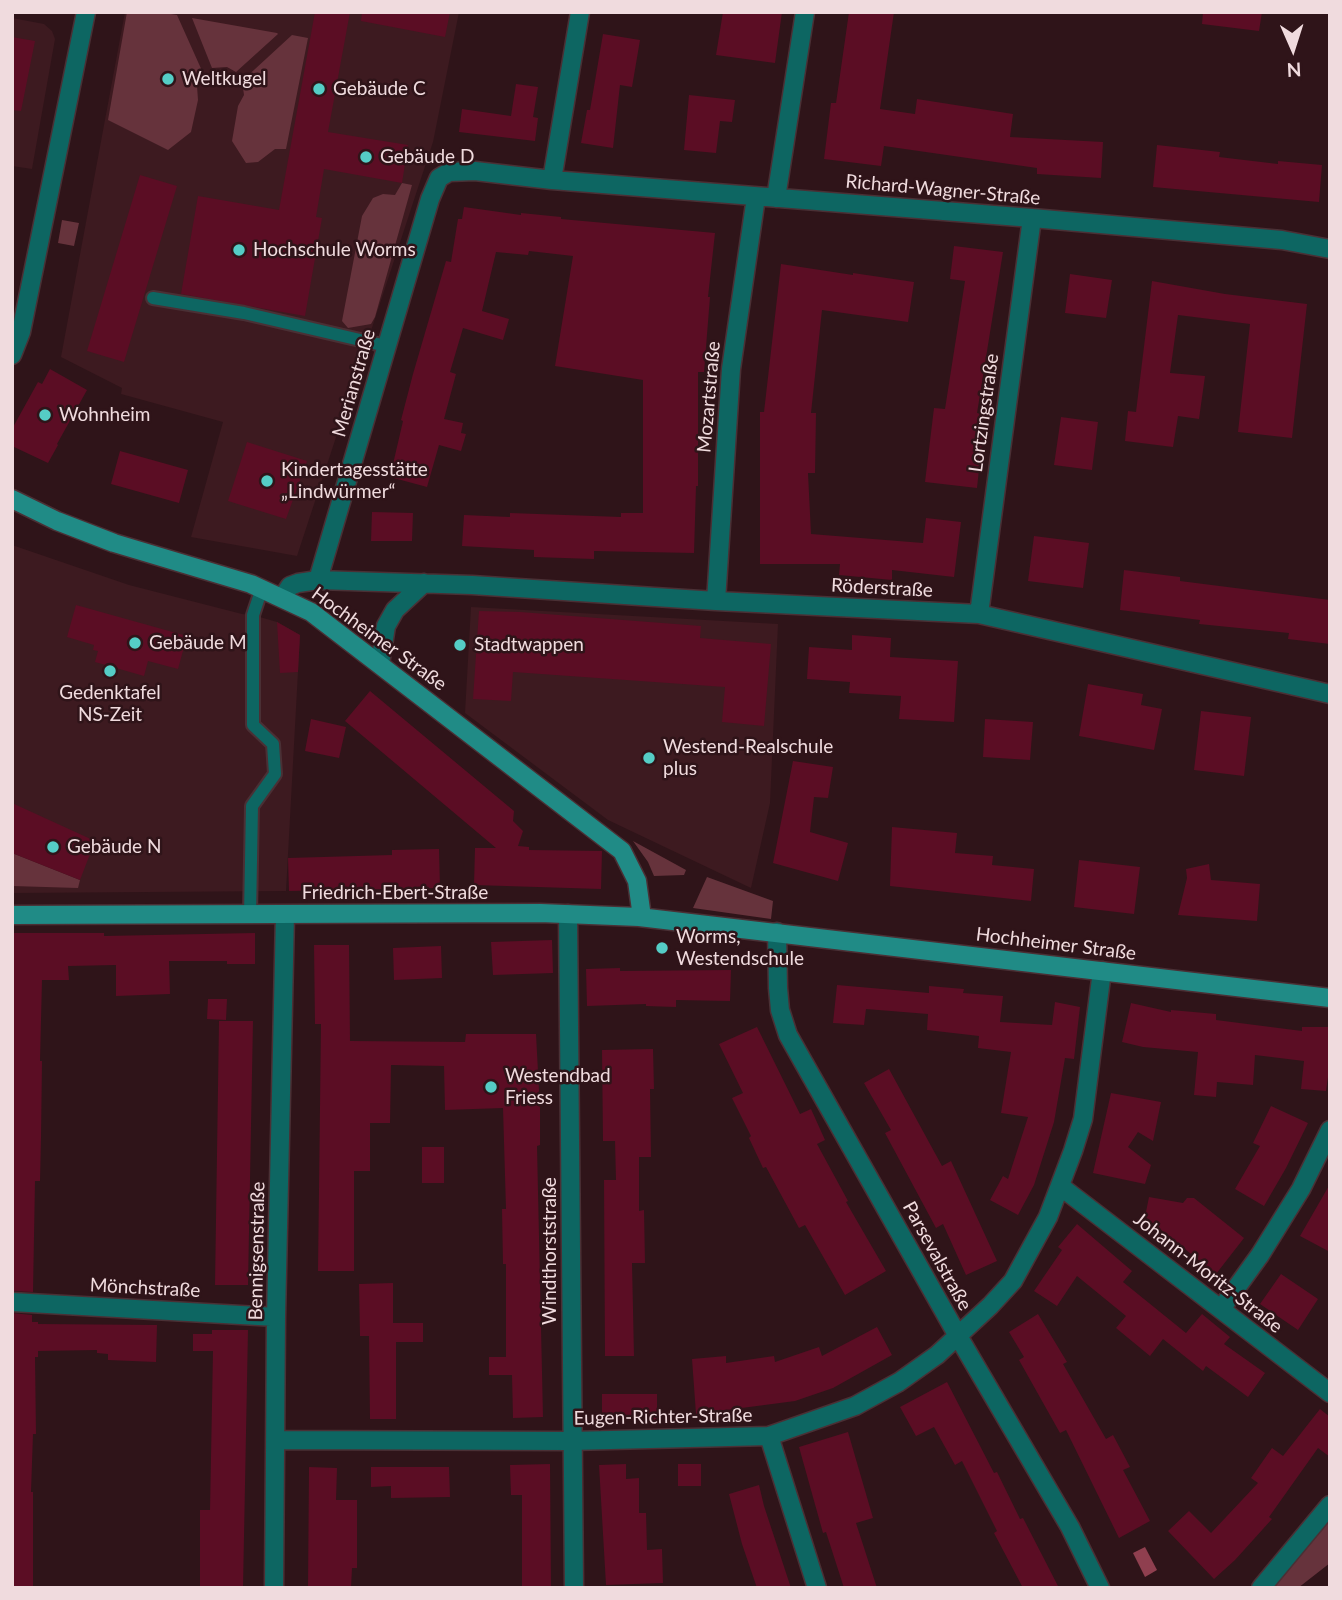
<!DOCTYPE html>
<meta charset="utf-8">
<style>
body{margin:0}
#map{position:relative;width:1342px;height:1600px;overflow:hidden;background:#2f1419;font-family:Lato,sans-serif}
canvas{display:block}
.frame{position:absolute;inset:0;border:14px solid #f0dbde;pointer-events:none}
.north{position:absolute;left:1258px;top:14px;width:70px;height:70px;-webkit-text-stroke:5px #2f1419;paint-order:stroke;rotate:177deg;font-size:19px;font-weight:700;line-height:28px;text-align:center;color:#f0dbde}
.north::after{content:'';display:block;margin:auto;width:24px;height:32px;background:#f0dbde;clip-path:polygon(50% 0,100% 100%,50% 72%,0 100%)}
</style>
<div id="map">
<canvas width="1342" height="1600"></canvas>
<div class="frame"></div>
<div class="north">N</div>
</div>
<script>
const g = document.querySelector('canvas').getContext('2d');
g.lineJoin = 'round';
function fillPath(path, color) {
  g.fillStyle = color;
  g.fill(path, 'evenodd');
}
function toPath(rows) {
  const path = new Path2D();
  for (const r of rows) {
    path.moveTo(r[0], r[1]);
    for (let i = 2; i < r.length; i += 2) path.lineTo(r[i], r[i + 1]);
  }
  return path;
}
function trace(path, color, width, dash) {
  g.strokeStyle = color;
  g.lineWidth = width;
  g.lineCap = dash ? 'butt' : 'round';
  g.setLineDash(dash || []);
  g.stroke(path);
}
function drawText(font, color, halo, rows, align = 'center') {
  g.font = font + ' Lato,sans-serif';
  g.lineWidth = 5;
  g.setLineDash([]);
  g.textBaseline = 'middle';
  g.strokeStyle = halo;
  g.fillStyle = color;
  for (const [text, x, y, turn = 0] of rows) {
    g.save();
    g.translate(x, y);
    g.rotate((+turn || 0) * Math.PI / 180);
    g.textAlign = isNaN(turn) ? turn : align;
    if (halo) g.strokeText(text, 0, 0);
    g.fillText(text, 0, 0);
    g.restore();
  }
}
const built = toPath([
 [125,12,459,12,433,142,297,556,191,537,223,422,121,394,122,388,61,357],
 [12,18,44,24,52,31,55,39,32,169,12,166],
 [12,545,129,585,242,614,253,615,277,622,300,635,286,891,12,893],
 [471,607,778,624,770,803,751,888,608,820,465,713]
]);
const green = toPath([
 [127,12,159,12,177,15,203,73,197,86,198,100,191,132,168,150,108,120],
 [192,18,277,33,278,34,236,72,227,67,212,68],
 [292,35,308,38,286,149,275,149,258,162,246,163,232,141,238,106,244,95,242,81],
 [402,183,412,185,375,317,371,324,348,328,342,321,362,216,373,198,383,194,395,195],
 [62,220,79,223,74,246,58,243],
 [633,841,686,870,684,875,654,876,648,862],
 [12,853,80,880,78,888,12,886],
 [707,877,773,901,771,919,693,908],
 [1330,1518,1330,1563,1298,1588,1272,1588]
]);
const water = toPath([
 [1145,1547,1157,1570,1145,1577,1133,1553]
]);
const building = toPath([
 [315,12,350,12,328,132,408,145,402,183,324,169,316,217,322,218,305,316,181,294,198,196,279,210],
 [362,12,450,12,445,37,361,21],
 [723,12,782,12,775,63,716,55],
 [849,12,894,12,880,109,915,114,917,99,1013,114,1010,137,1103,142,1101,178,1037,174,1037,168,884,146,881,166,824,159,831,103,836,103],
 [1203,12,1262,12,1259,31,1202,24],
 [603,34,640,40,632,87,620,85,613,148,581,143,587,110,590,110],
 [12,37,35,41,21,111,12,110],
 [516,84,538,87,533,117,538,118,535,141,459,132,462,109,511,116],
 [689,95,735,100,732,122,720,121,716,153,684,150],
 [1157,145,1220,152,1219,157,1278,164,1278,161,1322,165,1319,202,1153,187],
 [140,175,177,186,124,362,87,351],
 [464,207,521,215,521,213,561,217,561,219,715,233,708,297,710,297,704,372,698,372,698,486,696,486,694,553,594,551,594,559,534,557,534,550,462,546,464,515,510,517,510,513,621,517,621,513,643,513,643,380,555,366,573,256,529,251,528,255,496,252,482,311,509,319,503,340,463,328,450,372,456,374,444,419,463,423,461,433,466,434,461,451,439,445,427,487,390,477,403,421,401,420,413,374,446,261,451,262,458,219,462,219],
 [954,246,1003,252,977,413,985,414,977,488,925,482,934,408,945,409,965,281,950,279],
 [781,264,853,275,853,273,914,282,908,322,822,310,811,413,816,413,815,473,808,473,811,534,923,543,926,518,961,522,954,577,892,570,892,580,839,575,840,564,760,564,760,412,764,412],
 [1070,274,1112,280,1106,318,1065,313],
 [1152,281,1225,294,1307,304,1292,438,1238,432,1250,324,1178,315,1170,373,1205,376,1199,419,1178,416,1173,447,1125,441,1128,411,1136,412],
 [50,369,87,390,57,444,58,445,48,463,12,446,12,429,38,382,42,384],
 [1061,417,1098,422,1092,470,1054,465],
 [247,442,307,461,286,519,228,501],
 [120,451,188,470,179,503,111,484],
 [372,512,413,513,412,541,371,541],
 [1034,536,1089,543,1083,588,1028,581],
 [1124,570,1180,577,1180,581,1330,600,1330,644,1288,639,1289,633,1199,624,1200,620,1120,610],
 [76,605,187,636,178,669,148,661,144,676,95,662,98,651,93,650,94,645,67,637],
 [479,611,520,612,701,626,700,638,771,644,764,726,722,722,725,687,513,672,511,701,473,699],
 [277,622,300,635,298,672,280,673],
 [852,635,891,638,890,657,958,661,954,722,899,719,901,696,849,693,850,682,807,679,809,647,852,650],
 [1088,684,1143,694,1141,705,1162,709,1154,750,1079,736],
 [370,691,514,811,513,821,523,831,518,846,529,847,529,850,602,851,601,889,474,885,475,848,496,848,345,721],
 [1201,711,1251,717,1244,776,1194,770],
 [311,719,346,727,339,758,305,751],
 [985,719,1033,722,1030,760,983,757],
 [793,761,833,767,828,798,814,797,810,832,848,843,838,881,773,863],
 [12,803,95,841,80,880,12,853],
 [892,827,957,833,955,853,993,856,992,865,1034,869,1031,901,890,886],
 [439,849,440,888,289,891,288,858,392,855,392,850],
 [1079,860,1140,867,1134,914,1074,907],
 [1209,864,1211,880,1260,884,1257,921,1178,915,1187,878,1186,869],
 [12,933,104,933,104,936,255,933,255,964,227,964,227,961,169,961,170,994,116,996,116,965,68,966,69,980,42,980,40,1061,42,1061,41,1138,40,1181,35,1181,33,1292,12,1291],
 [552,940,553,973,493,975,491,942],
 [314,945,349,945,350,1041,465,1042,466,1034,536,1034,540,1109,540,1145,537,1146,543,1417,513,1418,512,1375,489,1375,489,1357,506,1357,506,1264,503,1264,502,1209,506,1209,503,1108,445,1110,444,1066,391,1065,390,1123,370,1123,370,1171,354,1171,354,1271,318,1271,321,1024,315,1024],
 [441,946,442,978,394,980,393,948],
 [620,968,620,971,731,970,730,1001,676,1000,676,1007,646,1006,646,1004,587,1006,586,969],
 [837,985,929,993,929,986,964,989,963,993,1003,996,1000,1022,1052,1025,1055,1002,1080,1007,1074,1059,1065,1058,1054,1122,1034,1185,1018,1215,990,1200,1003,1176,1008,1179,1028,1117,1001,1113,1011,1052,978,1048,979,1036,927,1030,928,1014,866,1009,864,1025,833,1023],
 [208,999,227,999,226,1020,207,1019],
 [1131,1003,1171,1012,1171,1010,1216,1014,1216,1020,1302,1031,1302,1027,1330,1027,1330,1063,1326,1091,1301,1089,1304,1061,1255,1055,1253,1085,1217,1082,1216,1097,1194,1095,1198,1052,1143,1047,1122,1042],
 [219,1021,253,1021,248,1285,215,1285],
 [757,1027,800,1114,811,1109,825,1140,817,1144,848,1201,846,1202,886,1271,845,1295,805,1225,799,1228,766,1167,763,1168,749,1138,751,1136,732,1098,743,1093,719,1044],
 [653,1049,654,1089,650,1089,651,1157,639,1157,639,1211,644,1210,645,1263,632,1263,634,1356,605,1356,604,1180,616,1180,615,1141,603,1141,602,1050],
 [889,1069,942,1166,951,1161,997,1261,966,1275,943,1224,936,1228,885,1133,891,1130,864,1083],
 [1111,1093,1161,1102,1153,1141,1138,1132,1128,1147,1151,1165,1145,1184,1093,1173],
 [1271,1106,1308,1123,1286,1168,1264,1206,1235,1189,1260,1146,1253,1143],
 [422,1147,444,1147,444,1183,422,1183],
 [1330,1184,1330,1252,1300,1236],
 [1149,1197,1183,1203,1187,1198,1194,1198,1244,1238,1216,1274,1145,1217],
 [1077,1224,1132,1271,1123,1282,1186,1333,1202,1314,1230,1337,1224,1344,1265,1373,1248,1397,1206,1366,1203,1371,1163,1339,1150,1356,1116,1328,1126,1316,1077,1276,1057,1306,1034,1291,1062,1250,1058,1247],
 [1281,1274,1318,1299,1298,1330,1260,1304],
 [393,1283,393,1323,423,1323,423,1342,396,1342,396,1419,370,1419,369,1336,360,1336,359,1284],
 [12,1313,32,1315,32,1322,38,1322,38,1324,157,1325,156,1362,108,1360,108,1354,97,1353,97,1350,38,1351,38,1357,35,1357,36,1434,33,1434,31,1492,33,1492,33,1588,12,1588],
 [1038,1314,1067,1362,1063,1364,1106,1439,1113,1435,1130,1467,1123,1470,1150,1521,1119,1538,1066,1430,1060,1433,1019,1360,1024,1357,1009,1332],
 [877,1327,892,1355,833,1388,795,1401,696,1414,692,1359,726,1356,726,1363,774,1356,775,1362,819,1347,822,1356],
 [212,1330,248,1330,243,1588,200,1588,200,1510,210,1510,213,1351,193,1351,193,1334,212,1334],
 [947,1382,994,1473,997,1472,1020,1519,1023,1518,1059,1588,1023,1588,994,1533,997,1531,962,1461,955,1465,934,1427,916,1436,900,1407],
 [602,1394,657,1394,657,1420,602,1420],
 [1320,1409,1330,1417,1330,1457,1318,1448,1269,1517,1272,1519,1235,1560,1214,1579,1168,1531,1189,1511,1211,1533,1258,1483,1251,1478,1272,1448,1283,1456],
 [848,1432,873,1518,856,1523,877,1588,844,1588,826,1532,823,1533,799,1447],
 [550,1464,551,1588,522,1588,522,1495,511,1495,510,1465],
 [626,1464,626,1479,639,1478,639,1513,646,1513,647,1550,662,1549,663,1583,606,1585,599,1465],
 [678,1464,701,1464,701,1486,678,1486],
 [309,1467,337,1468,336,1500,357,1500,357,1568,352,1568,351,1588,308,1588],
 [371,1467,449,1467,450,1497,391,1498,391,1486,371,1487],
 [759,1485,764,1506,791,1588,757,1588,742,1544,729,1494]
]);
const lane = toPath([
 [153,298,244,313,386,346],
 [250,915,252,806,275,774,273,744,253,725,253,615,262,588]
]);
const street = toPath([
 [552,180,580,12],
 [776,198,805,12],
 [12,355,21,332,86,12],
 [318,580,430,199,439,178,449,172,475,171,552,180,1032,218,1282,240,1330,249],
 [283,597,290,586,298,583,318,580,472,585,716,601,979,614,1330,694],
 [716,601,731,369,756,197],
 [979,614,1032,218],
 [380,664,386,626,395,610,424,583],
 [568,914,574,1588],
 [777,932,778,988,780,1010,788,1035,958,1336,1070,1527,1100,1588],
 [1060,1186,1330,1393],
 [12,1302,276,1317],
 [1221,1309,1260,1255,1301,1189,1330,1130],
 [769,1436,817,1588],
 [275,1440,571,1441,769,1436,855,1406,899,1382,937,1355,990,1306,1013,1281,1048,1217,1073,1151,1083,1119,1102,971],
 [274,1588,276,1317,285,915],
 [1261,1588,1330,1505]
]);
const secondary = toPath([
 [12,499,57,521,114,543,251,584,311,612,622,851,637,881,642,917],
 [12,915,540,913,639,917,1330,998]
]);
const markers = [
 [168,79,7,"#55cdc6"],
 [319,89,7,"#55cdc6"],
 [366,157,7,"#55cdc6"],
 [239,250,7,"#55cdc6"],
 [45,415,7,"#55cdc6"],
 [267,481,7,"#55cdc6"],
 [135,643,7,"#55cdc6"],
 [460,645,7,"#55cdc6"],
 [110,671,7,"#55cdc6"],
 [649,758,7,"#55cdc6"],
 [53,847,7,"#55cdc6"],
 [662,948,7,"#55cdc6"],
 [491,1087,7,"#55cdc6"]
];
const poiNames = [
 ["Weltkugel",182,79],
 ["Gebäude C",333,89],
 ["Gebäude D",380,157],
 ["Hochschule Worms",253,250],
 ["Wohnheim",59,415],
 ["Kindertagesstätte",281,470],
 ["„Lindwürmer“",281,492],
 ["Gebäude M",149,643],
 ["Stadtwappen",474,645],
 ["Gedenktafel",110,693,"center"],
 ["NS-Zeit",110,715,"center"],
 ["Westend-Realschule",663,747],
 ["plus",663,769],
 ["Gebäude N",67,847],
 ["Worms,",676,937],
 ["Westendschule",676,959],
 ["Westendbad",505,1076],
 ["Friess",505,1098]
];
const streetNames = [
 ["Richard-Wagner-Straße",943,190,5],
 ["Merianstraße",354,383,-74],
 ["Mozartstraße",709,397,-85],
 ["Lortzingstraße",984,413,-82],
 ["Röderstraße",882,588,3],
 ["Hochheimer Straße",379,639,36],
 ["Friedrich-Ebert-Straße",395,893],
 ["Hochheimer Straße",1056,944,7],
 ["Bennigsenstraße",257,1251,-89],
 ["Windthorststraße",550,1251,-90],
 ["Parsevalstraße",937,1256,61],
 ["Johann-Moritz-Straße",1208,1273,38],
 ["Mönchstraße",145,1288,3],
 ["Eugen-Richter-Straße",663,1417,-1]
];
fillPath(built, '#3d1a20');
fillPath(green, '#66333c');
fillPath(water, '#8f3f4f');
fillPath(building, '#5b0d24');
trace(lane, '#4a3035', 16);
trace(street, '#4a3035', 21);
trace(secondary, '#4a3035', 21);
trace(lane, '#0d6662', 12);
trace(street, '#0d6662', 18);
trace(secondary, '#208b86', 18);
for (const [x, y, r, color] of markers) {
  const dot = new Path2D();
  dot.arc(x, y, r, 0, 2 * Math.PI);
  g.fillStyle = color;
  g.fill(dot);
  trace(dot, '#2f1419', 2.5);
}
drawText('19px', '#f0dbde', '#2f1419', poiNames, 'left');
drawText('19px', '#f0dbde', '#2f1419', streetNames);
</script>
